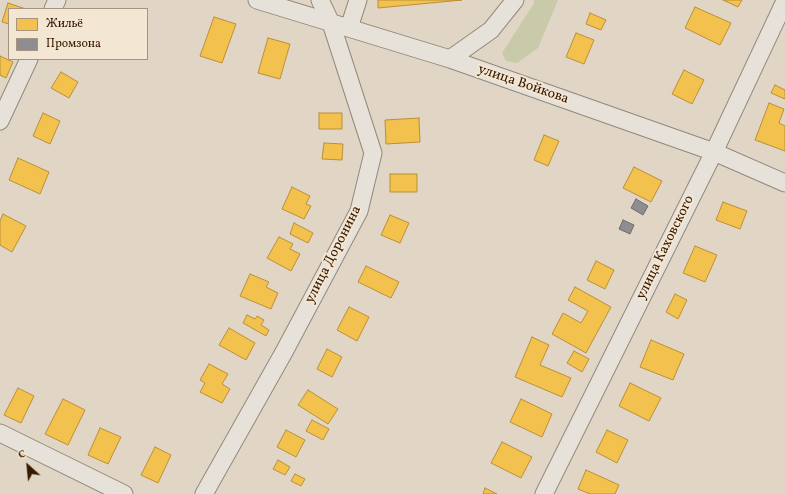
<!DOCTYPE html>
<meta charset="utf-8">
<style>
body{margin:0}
#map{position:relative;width:785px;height:494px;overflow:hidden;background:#e1d6c5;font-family:Vollkorn,serif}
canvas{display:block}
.legend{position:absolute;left:8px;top:8px;width:140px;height:52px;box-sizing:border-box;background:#f3e6d2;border:1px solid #a7947e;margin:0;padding:5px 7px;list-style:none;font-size:12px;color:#361900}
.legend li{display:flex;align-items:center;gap:8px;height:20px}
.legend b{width:20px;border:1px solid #a7947e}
.north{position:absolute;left:8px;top:446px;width:40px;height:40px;-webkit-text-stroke:3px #f3e6d2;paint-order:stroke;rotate:333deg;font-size:11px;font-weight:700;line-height:16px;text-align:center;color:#361900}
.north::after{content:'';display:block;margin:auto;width:14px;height:18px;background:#361900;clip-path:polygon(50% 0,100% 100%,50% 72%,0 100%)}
</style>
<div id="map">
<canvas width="785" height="494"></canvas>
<ul class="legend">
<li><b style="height:11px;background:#f2c14e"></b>Жильё</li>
<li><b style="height:11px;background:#8d8d92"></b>Промзона</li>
</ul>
<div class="north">С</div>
</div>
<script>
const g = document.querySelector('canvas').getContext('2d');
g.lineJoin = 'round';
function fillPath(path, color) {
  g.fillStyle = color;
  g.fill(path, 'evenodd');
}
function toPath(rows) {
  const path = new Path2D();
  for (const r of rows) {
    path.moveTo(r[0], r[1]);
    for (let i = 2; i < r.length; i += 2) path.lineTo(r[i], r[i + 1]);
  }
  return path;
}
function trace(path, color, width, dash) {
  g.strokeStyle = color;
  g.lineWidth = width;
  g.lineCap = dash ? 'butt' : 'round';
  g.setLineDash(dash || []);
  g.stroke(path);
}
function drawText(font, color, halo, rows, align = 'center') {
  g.font = font + ' Vollkorn,serif';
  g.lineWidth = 4;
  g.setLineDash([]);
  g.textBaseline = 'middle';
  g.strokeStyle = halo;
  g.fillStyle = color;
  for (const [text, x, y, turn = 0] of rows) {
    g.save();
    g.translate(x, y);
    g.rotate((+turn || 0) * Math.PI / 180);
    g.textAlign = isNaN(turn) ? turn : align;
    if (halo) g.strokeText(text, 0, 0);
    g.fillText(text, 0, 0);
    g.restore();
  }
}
const green = toPath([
 [534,0,558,0,538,48,517,63,506,61,502,53,534,3]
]);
const homes = toPath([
 [378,0,462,0,378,8,378,0],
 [723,0,742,0,738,7,723,0],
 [8,3,26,9,9,9,9,24,2,22,8,3],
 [695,7,731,23,720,45,685,28,695,7],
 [590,13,606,20,601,30,586,24,590,13],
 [214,17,236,24,222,63,200,56,214,17],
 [576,33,594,40,584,64,566,57,576,33],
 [268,38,290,44,280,79,258,73,268,38],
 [0,56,13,62,6,78,0,75,0,56],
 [684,70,704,80,692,104,672,94,684,70],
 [61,72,78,82,69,98,51,88,61,72],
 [775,85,785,90,785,99,771,93,775,85],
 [769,103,784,109,779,123,785,126,785,151,755,140,769,103],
 [43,113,60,121,50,144,33,136,43,113],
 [319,113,342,113,342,129,319,129,319,113],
 [419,118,420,142,386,144,385,120,419,118],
 [544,135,559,141,548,166,534,160,544,135],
 [324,143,343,144,342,160,322,159,324,143],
 [18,158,49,172,40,194,9,180,18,158],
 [634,167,662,181,651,202,623,188,634,167],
 [390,174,417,174,417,192,390,192,390,174],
 [292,187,310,196,306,204,311,206,304,219,282,209,292,187],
 [723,202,747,211,740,229,716,220,723,202],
 [3,214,26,226,12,252,0,245,0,221,3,214],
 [390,215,409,223,400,243,381,235,390,215],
 [294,223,313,233,308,243,290,234,294,223],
 [279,237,293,244,290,249,300,254,291,271,267,258,279,237],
 [695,246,717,255,705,282,683,273,695,246],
 [596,261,614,270,605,289,587,280,596,261],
 [366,266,399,282,391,298,358,282,366,266],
 [250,274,269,282,266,287,278,293,271,309,240,296,250,274],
 [575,287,611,307,586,353,552,334,563,313,581,323,588,311,568,300,575,287],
 [675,294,687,300,678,319,666,312,675,294],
 [349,307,369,317,357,341,337,330,349,307],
 [247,315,255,319,257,316,264,320,261,325,269,330,266,336,243,323,247,315],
 [229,328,255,343,246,360,219,345,229,328],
 [532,337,549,345,540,365,571,378,562,397,515,377,532,337],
 [651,340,684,354,673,380,640,367,651,340],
 [327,349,342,357,332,377,317,369,327,349],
 [574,351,589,359,582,372,567,363,574,351],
 [209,364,228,374,222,384,230,389,222,403,200,392,205,383,200,380,209,364],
 [630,383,661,398,649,421,619,406,630,383],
 [18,388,34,396,21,423,4,415,18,388],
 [308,390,338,409,328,424,298,405,308,390],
 [63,399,85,410,68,445,45,434,63,399],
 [521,399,552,414,542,437,510,422,521,399],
 [312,420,329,429,323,440,306,431,312,420],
 [100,428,121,437,108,464,88,455,100,428],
 [286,430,305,440,296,457,277,447,286,430],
 [607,430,628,440,617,463,596,452,607,430],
 [502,442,532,457,521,478,491,463,502,442],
 [155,447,171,455,158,483,141,475,155,447],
 [278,460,290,467,285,475,273,469,278,460],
 [586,470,619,485,615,494,590,494,578,489,586,470],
 [295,474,305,479,301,486,291,481,295,474],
 [485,488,497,494,483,494,485,488]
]);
const industry = toPath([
 [636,199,648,206,643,215,631,208,636,199],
 [623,220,634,225,630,234,619,229,623,220]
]);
const minor = toPath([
 [257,0,450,59,714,152,785,183],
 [53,9,57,0],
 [349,28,358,0],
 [450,59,491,30,515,0],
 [0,121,29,59],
 [0,433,124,494],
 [204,494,284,352,359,211,373,153,331,23,320,0],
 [544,494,714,152,785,1]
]);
const streetNames = [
 ["улица Войкова",523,85,19],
 ["улица Каховского",666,248,-64],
 ["улица Доронина",334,255,-63]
];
fillPath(green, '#c8caaa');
fillPath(homes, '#f2c14e');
trace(homes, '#ba8f37', 1);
fillPath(industry, '#8d8d92');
trace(industry, '#736a66', 1);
trace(minor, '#92887c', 19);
trace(minor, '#e7e2d9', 17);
drawText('14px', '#361900', '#f3e6d2', streetNames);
</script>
